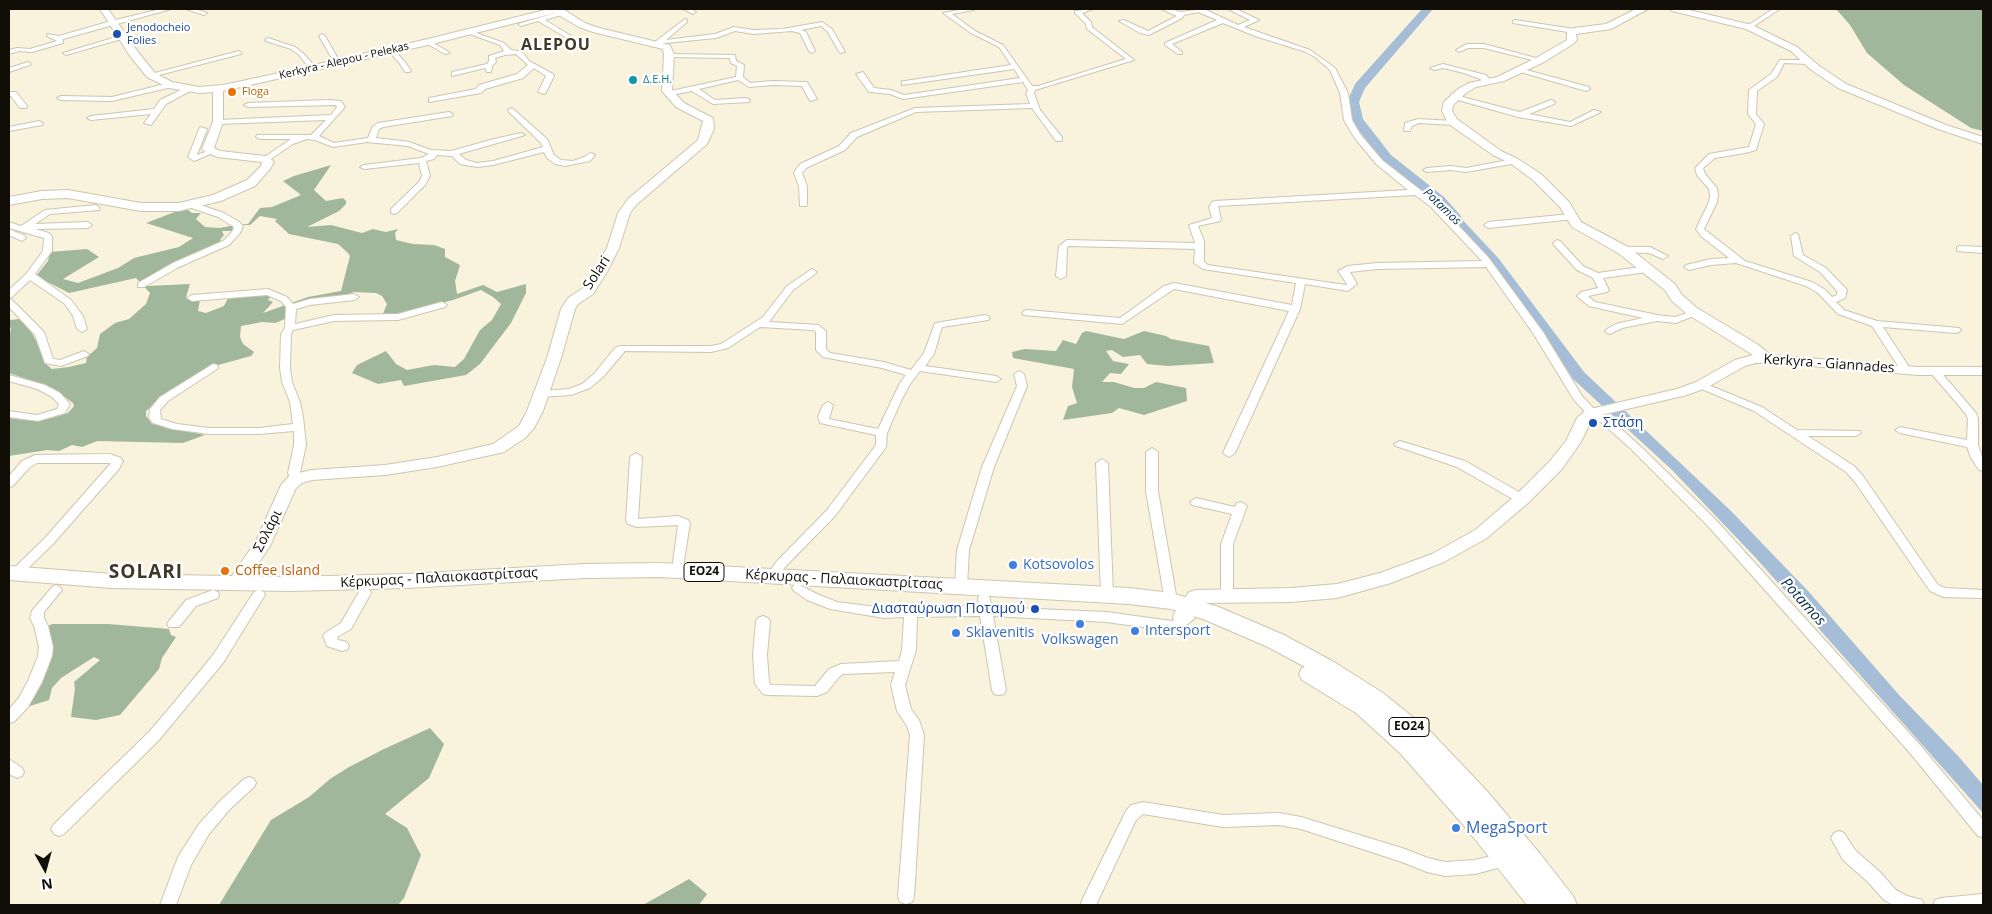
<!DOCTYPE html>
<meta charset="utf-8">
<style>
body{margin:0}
#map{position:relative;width:1992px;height:914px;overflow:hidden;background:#f9f2dc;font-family:"Open Sans",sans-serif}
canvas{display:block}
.frame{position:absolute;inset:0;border:10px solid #100e07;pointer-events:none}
.north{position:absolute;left:20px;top:844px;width:50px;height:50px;-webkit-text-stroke:4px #fff;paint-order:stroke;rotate:173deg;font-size:14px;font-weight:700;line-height:20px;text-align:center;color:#100e07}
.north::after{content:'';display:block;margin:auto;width:18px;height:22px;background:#100e07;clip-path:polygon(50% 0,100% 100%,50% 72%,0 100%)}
</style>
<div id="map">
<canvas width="1992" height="914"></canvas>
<div class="frame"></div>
<div class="north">N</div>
</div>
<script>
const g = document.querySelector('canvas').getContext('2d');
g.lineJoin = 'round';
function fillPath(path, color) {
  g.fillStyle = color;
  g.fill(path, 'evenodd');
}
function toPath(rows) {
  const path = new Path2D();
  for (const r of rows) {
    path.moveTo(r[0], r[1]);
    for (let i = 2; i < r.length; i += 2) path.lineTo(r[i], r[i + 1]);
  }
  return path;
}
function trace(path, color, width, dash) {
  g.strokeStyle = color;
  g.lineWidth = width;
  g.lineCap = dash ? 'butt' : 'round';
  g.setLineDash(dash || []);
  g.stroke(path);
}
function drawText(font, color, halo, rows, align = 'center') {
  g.font = font + ' "Open Sans",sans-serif';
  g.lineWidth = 4.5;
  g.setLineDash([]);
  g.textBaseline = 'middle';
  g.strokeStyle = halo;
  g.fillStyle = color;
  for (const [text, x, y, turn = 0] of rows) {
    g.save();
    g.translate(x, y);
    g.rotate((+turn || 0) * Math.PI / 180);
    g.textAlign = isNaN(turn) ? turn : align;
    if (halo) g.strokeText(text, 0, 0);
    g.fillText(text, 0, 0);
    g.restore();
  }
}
const forest = toPath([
 [1836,9,1983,9,1983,131,1971,128,1904,85,1867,53,1850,25],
 [331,165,314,190,326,201,343,198,346,201,346,204,339,211,307,227,331,225,362,233,373,229,386,232,398,229,395,233,396,240,413,244,434,245,445,249,445,257,460,265,455,281,457,294,483,285,497,292,526,284,526,293,511,323,480,364,466,375,404,386,401,380,378,384,352,373,357,365,386,351,396,364,407,370,434,365,455,367,464,359,480,330,492,320,501,304,493,297,481,290,453,300,394,316,382,316,387,304,382,296,376,293,354,292,344,296,309,299,285,307,285,319,275,323,262,322,241,326,240,337,243,344,254,352,251,356,211,367,172,390,146,411,146,416,152,424,205,435,183,443,97,441,82,447,72,445,59,451,47,450,9,456,9,418,24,420,52,418,68,413,74,406,73,403,53,388,9,373,9,340,11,328,9,327,9,318,11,320,19,319,29,328,40,348,46,364,52,369,69,367,86,363,87,357,97,348,100,334,115,323,129,319,146,304,150,293,136,278,69,293,36,276,48,261,50,252,87,249,99,257,63,279,78,283,118,268,134,258,179,247,193,238,146,223,185,208,192,213,201,213,196,219,205,227,220,228,235,225,248,224,260,208,272,207,301,195,283,181,294,176],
 [260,216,277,219,275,221,289,234,338,244,348,253,350,256,341,291,308,297,263,313,273,302,268,300,271,296,264,294,228,298,224,306,206,313,198,311,200,300,191,300,186,297,190,284,147,286,143,282,222,243,220,240,224,235,222,231,233,231,236,225,250,225],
 [1086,331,1124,339,1144,331,1166,336,1171,339,1209,346,1214,363,1168,366,1147,364,1140,355,1123,357,1112,350,1106,351,1113,361,1129,364,1121,374,1110,373,1102,382,1114,382,1134,388,1144,388,1156,382,1186,388,1187,401,1144,415,1119,408,1112,413,1063,420,1068,406,1077,403,1072,387,1074,369,1013,358,1012,352,1025,349,1056,351,1063,340,1076,344,1082,333],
 [52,624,108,624,169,629,171,635,176,637,162,658,159,669,120,715,96,720,71,717,75,688,74,682,100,660,94,657,61,678,52,688,49,700,30,706,29,700,46,627],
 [430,728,444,744,429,778,385,814,407,828,421,855,404,898,398,905,219,905,271,820,309,797,330,779,349,767,384,749],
 [689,879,707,894,699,905,643,905]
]);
const water = toPath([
 [1439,200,1445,201,1499,259,1584,372,1731,511,1809,592,1900,696,1959,757,1983,785,1983,813,1755,557,1672,470,1573,379,1562,362,1438,204]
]);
const river = toPath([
 [1422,9,1433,9,1365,88,1359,102,1363,119,1391,155,1444,197,1460,215,1462,218,1460,221,1455,222,1450,221,1434,203,1381,161,1351,119,1347,102,1355,84,1422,9]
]);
const street = toPath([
 [161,9,171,9,63,39,63,43,32,52,19,51,9,54,9,50,17,48,30,49,57,41,47,36,47,34,59,36,111,21,161,9],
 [186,9,195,9,207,13,204,15,186,9],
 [683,9,691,9,696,12,693,14,683,9],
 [965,9,974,10,952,14,975,31,1003,45,1032,86,1038,86,1126,59,1087,29,1086,24,1075,13,1075,11,1093,9,1082,13,1091,22,1092,27,1134,60,1035,90,1034,93,1040,110,1062,137,1062,141,1056,141,1032,108,916,112,857,137,845,150,806,168,802,173,807,186,807,204,806,206,800,206,799,186,794,173,795,171,800,164,839,146,851,133,915,108,1030,104,1026,93,1028,90,1023,82,903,99,890,94,869,92,856,74,863,72,874,88,891,90,904,95,1020,78,1014,69,902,85,902,81,905,81,1011,65,999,47,971,33,943,13,965,9],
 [1161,9,1170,9,1181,12,1204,9,1238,25,1250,20,1228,9,1236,9,1259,20,1244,27,1310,50,1335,68,1348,93,1352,120,1360,134,1382,160,1437,203,1488,257,1543,332,1582,396,1596,411,1610,419,1639,445,1715,519,1920,745,1983,820,1983,837,1978,836,1910,753,1707,525,1631,449,1602,423,1588,415,1574,400,1533,333,1486,267,1377,269,1350,272,1357,284,1348,291,1305,284,1300,309,1235,453,1229,457,1223,453,1289,311,1174,289,1122,324,1024,315,1022,313,1024,311,1027,310,1120,318,1164,286,1174,283,1292,305,1296,283,1203,269,1194,263,1195,249,1069,246,1067,247,1066,276,1061,279,1056,276,1059,246,1067,240,1195,243,1189,225,1212,218,1209,207,1212,202,1215,201,1408,190,1376,164,1354,137,1344,120,1340,93,1330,70,1315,57,1306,52,1255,36,1223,23,1172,44,1182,52,1182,54,1178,54,1165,45,1165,43,1217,20,1198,12,1184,15,1182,18,1149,35,1140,33,1119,21,1124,20,1148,31,1177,16,1161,9],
 [1415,195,1431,207,1482,261,1377,263,1348,266,1338,271,1347,284,1346,285,1208,265,1204,262,1204,241,1198,226,1220,221,1221,219,1218,206,1415,195],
 [1773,9,1780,9,1751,28,1747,28,1747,26,1773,9],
 [562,11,565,13,564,14,545,20,586,45,586,47,582,47,538,21,521,26,518,24,562,11],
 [685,19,687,20,687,22,666,40,715,34,734,27,754,30,783,29,822,22,832,29,845,52,840,53,827,31,821,26,801,30,806,32,815,51,812,53,809,51,800,33,792,31,754,34,735,31,716,38,655,44,655,42,685,19],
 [1515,20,1574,29,1577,31,1574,33,1513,23,1513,21,1515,20],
 [467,31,471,31,504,43,511,50,519,51,524,54,529,61,553,74,554,76,545,94,538,92,546,76,534,68,523,78,485,89,481,93,429,102,429,98,476,89,479,85,517,74,528,65,516,54,505,55,495,58,496,62,492,66,491,72,487,72,485,68,452,76,452,72,487,64,489,61,489,56,504,51,500,45,467,33,467,31],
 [322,34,325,36,340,62,339,63,334,62,319,36,322,34],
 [123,35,126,37,125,38,66,55,63,53,123,35],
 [268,38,295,47,303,53,316,68,310,69,299,55,291,49,266,41,265,40,268,38],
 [428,40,449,52,450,53,445,54,426,43,425,42,428,40],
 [1467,44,1484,44,1543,60,1540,62,1484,48,1468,48,1459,52,1456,50,1467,44],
 [389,49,393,49,405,62,411,71,409,72,405,72,400,64,388,50,389,49],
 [239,51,242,53,241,54,151,77,147,75,239,51],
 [667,54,735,55,736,61,744,65,743,77,750,83,773,81,804,82,807,82,817,99,810,101,802,86,773,85,749,87,738,80,699,89,715,100,746,98,750,100,749,102,713,104,692,91,666,96,666,92,736,77,737,66,731,63,730,58,669,57,667,56,667,54],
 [1780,60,1808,60,1811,62,1808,64,1784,63,1777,77,1757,91,1756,114,1764,124,1756,150,1745,153,1715,158,1703,168,1705,174,1717,188,1718,195,1717,202,1704,229,1745,261,1812,282,1824,289,1832,297,1837,295,1837,291,1820,272,1794,256,1791,236,1795,233,1798,234,1803,255,1826,268,1847,290,1845,298,1836,302,1844,310,1877,321,1959,328,1961,330,1959,332,1956,333,1883,327,1911,370,1910,372,1902,372,1872,326,1838,314,1818,293,1806,286,1736,263,1711,265,1689,270,1684,267,1686,265,1711,259,1729,258,1702,237,1696,229,1709,202,1710,195,1709,189,1697,175,1695,168,1709,154,1749,147,1756,124,1748,114,1749,90,1771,74,1780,60],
 [28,62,31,64,30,65,9,72,9,68,28,62],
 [1443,64,1486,75,1492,82,1485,84,1480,79,1464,73,1443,68,1434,70,1430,68,1443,64],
 [1519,68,1589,87,1590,89,1586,91,1517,71,1515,70,1519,68],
 [169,83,172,83,172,87,112,101,61,100,57,98,61,96,112,97,169,83],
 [187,87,194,89,166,104,151,125,144,123,151,114,91,120,87,118,91,116,154,109,160,100,187,87],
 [9,92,16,92,27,106,26,108,20,108,11,96,9,96,9,92],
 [1451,94,1520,112,1551,100,1555,102,1554,104,1529,114,1570,122,1594,110,1601,112,1571,126,1518,117,1451,98,1451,94],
 [328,100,341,101,345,107,319,136,334,143,368,138,373,126,378,123,449,112,453,114,452,116,383,127,379,129,376,138,409,142,431,150,451,151,494,139,521,133,525,135,459,154,466,160,477,163,493,161,543,147,540,142,509,112,508,110,512,108,547,139,554,155,561,160,573,161,584,157,591,153,595,155,590,161,565,166,555,164,547,158,544,152,493,165,477,167,460,164,452,156,437,155,434,159,426,161,430,176,425,185,397,213,394,214,391,213,391,209,419,182,422,176,419,163,364,169,360,167,364,165,421,158,429,154,408,146,367,142,333,147,315,140,307,139,293,144,266,162,263,162,263,158,291,139,260,139,256,137,257,135,311,135,326,120,218,124,214,122,218,120,331,115,337,107,336,105,248,107,244,105,248,103,328,100],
 [1418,119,1454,121,1458,123,1454,125,1419,123,1412,126,1410,131,1404,131,1405,123,1418,119],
 [39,121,43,123,42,125,9,131,9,127,39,121],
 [200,127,207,129,197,155,211,150,215,152,194,161,188,157,200,127],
 [1514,159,1517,159,1517,163,1466,172,1451,170,1427,172,1423,170,1427,168,1451,166,1466,168,1514,159],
 [192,202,224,213,239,222,243,226,240,233,229,245,179,267,144,287,138,287,138,283,173,263,223,241,232,232,234,227,218,217,189,207,188,205,192,202],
 [96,205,100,208,99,210,50,214,35,224,88,222,92,225,88,228,35,229,49,233,52,237,52,251,35,274,71,300,83,316,87,329,82,332,77,329,73,316,65,304,30,280,12,297,9,298,9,290,26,274,43,251,44,238,9,228,9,222,21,226,45,210,96,205],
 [1571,214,1575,217,1574,219,1488,228,1484,225,1488,222,1571,214],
 [9,229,25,236,26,238,22,241,9,235,9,229],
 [1557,240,1560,241,1583,266,1598,273,1647,266,1652,269,1647,272,1603,278,1609,290,1607,292,1588,296,1595,302,1657,315,1675,317,1696,310,1701,313,1676,323,1657,321,1622,328,1610,334,1607,333,1605,331,1607,329,1616,324,1643,318,1589,306,1579,298,1577,296,1581,292,1598,288,1593,278,1577,270,1554,245,1553,243,1557,240],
 [1960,246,1983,247,1983,253,1957,251,1957,247,1960,246],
 [1623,247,1650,247,1668,256,1663,259,1649,253,1620,252,1619,250,1623,247],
 [812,269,817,272,815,274,793,290,769,322,818,325,826,331,826,349,830,353,884,362,911,370,924,353,935,323,985,315,988,316,990,318,988,320,942,327,934,354,925,366,996,376,1001,379,996,382,920,371,910,384,901,401,887,433,886,447,835,516,784,568,777,579,773,580,769,579,767,576,776,562,827,510,876,445,876,435,820,423,818,417,823,405,828,402,833,405,829,419,878,429,900,383,906,375,882,368,823,357,816,350,816,332,813,330,760,327,728,348,711,352,625,351,603,377,590,388,571,395,541,397,536,394,541,391,569,389,582,384,595,373,614,349,619,346,711,346,721,344,763,317,787,286,812,269],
 [268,289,287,297,293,304,310,299,354,294,359,297,354,300,310,305,296,309,295,324,334,315,398,314,442,302,447,305,445,307,398,320,334,321,293,330,291,334,290,368,292,382,300,402,303,417,306,445,300,473,302,479,296,483,292,482,288,473,294,445,294,431,259,434,209,434,172,429,153,423,149,418,150,409,160,397,213,364,217,365,218,367,217,369,168,401,160,410,161,419,177,424,209,428,259,428,293,424,290,402,282,382,280,368,281,334,285,328,286,307,281,301,267,295,192,301,187,298,192,295,268,289],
 [9,299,12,300,44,332,53,359,60,360,84,351,89,354,88,356,61,366,45,363,35,335,9,307,9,299],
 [1935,369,1939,370,1976,413,1978,419,1978,445,1983,459,1983,471,1979,470,1971,458,1967,447,1900,433,1895,430,1900,427,1967,440,1968,419,1966,414,1930,372,1935,369],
 [1019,371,1024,374,1027,386,994,467,969,550,967,586,965,589,961,590,957,589,955,586,957,550,982,467,1017,386,1014,374,1019,371],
 [9,375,45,385,60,393,70,404,65,413,38,421,9,417,9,411,37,415,57,409,59,404,52,397,37,389,9,381,9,375],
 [1701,382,1762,407,1797,430,1860,431,1861,433,1856,436,1808,436,1854,466,1863,476,1938,585,1945,588,1983,590,1983,598,1943,597,1930,591,1855,482,1846,472,1754,411,1697,387,1696,385,1701,382],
 [1400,441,1465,461,1526,496,1528,499,1526,502,1518,502,1457,467,1396,446,1394,444,1400,441],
 [1152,448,1158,452,1158,491,1177,601,1176,604,1171,606,1166,604,1165,601,1146,491,1146,452,1152,448],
 [636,453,642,457,638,519,678,516,688,520,690,523,682,573,678,574,674,573,672,570,678,525,637,527,628,524,626,521,630,457,636,453],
 [110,454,121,458,123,461,119,469,53,544,19,577,11,577,9,574,11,571,45,538,111,463,37,463,30,467,13,486,9,487,9,476,22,461,35,455,110,454],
 [1102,459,1108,463,1113,595,1112,598,1107,600,1102,598,1101,595,1096,463,1102,459],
 [1196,498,1235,507,1237,503,1241,502,1247,506,1233,544,1233,596,1232,599,1227,601,1222,599,1221,596,1221,544,1232,514,1192,505,1190,502,1196,498],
 [798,584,817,594,837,602,884,608,979,606,978,599,979,596,984,594,989,596,992,607,1106,612,1172,621,1188,613,1193,615,1195,618,1183,628,1172,631,1106,622,993,616,1006,690,1004,694,999,695,994,694,992,690,980,616,917,617,916,650,905,685,911,709,919,720,924,735,914,897,912,902,906,904,900,902,898,897,910,735,907,726,897,711,891,685,895,672,843,674,839,677,827,692,817,696,768,695,763,694,755,684,753,655,756,621,758,618,763,616,768,618,770,621,767,655,769,682,771,685,815,686,829,669,841,664,899,661,902,650,904,617,884,618,830,609,807,600,794,591,792,588,794,585,798,584],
 [56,585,60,587,62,590,44,612,44,618,48,626,53,647,52,656,42,682,28,707,14,722,9,723,9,709,18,699,28,681,38,656,39,647,34,626,30,618,32,611,52,587,56,585],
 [365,588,370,590,371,593,351,629,337,637,338,640,347,642,349,646,347,650,342,651,327,646,323,636,325,633,341,623,360,590,365,588],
 [213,590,218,592,219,595,218,598,196,606,179,627,169,627,167,624,169,621,186,600,213,590],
 [259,590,264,592,265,595,223,663,159,740,64,834,59,836,54,834,51,829,54,824,149,732,172,705,213,655,254,592,259,590],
 [9,759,22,768,24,772,22,776,17,778,9,774,9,759],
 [249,777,254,779,256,783,254,787,230,809,209,834,191,865,176,905,160,905,178,857,199,824,220,801,244,779,249,777],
 [1143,802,1223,815,1279,813,1301,817,1405,849,1428,858,1445,862,1475,860,1507,852,1513,854,1515,859,1513,864,1475,874,1445,876,1427,872,1402,862,1301,829,1279,825,1223,827,1143,814,1136,820,1096,905,1082,905,1081,903,1083,898,1126,811,1131,805,1143,802],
 [1839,831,1844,833,1855,850,1880,872,1896,890,1907,896,1922,900,1924,905,1893,905,1884,900,1868,882,1843,860,1831,838,1834,833,1839,831],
 [1983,894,1983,905,1933,905,1935,900,1941,898,1983,894]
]);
const secondary = toPath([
 [100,9,108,9,138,52,155,73,172,82,199,87,223,85,261,77,428,39,549,9,563,9,585,23,599,28,670,45,674,55,672,90,684,103,713,118,714,129,707,144,636,205,630,213,619,248,607,272,593,294,578,304,575,309,561,358,543,411,534,428,525,438,504,452,437,467,385,475,312,480,302,483,296,488,270,546,242,588,236,589,230,588,227,583,256,541,281,485,290,475,312,470,385,465,437,457,493,444,519,426,527,411,547,358,561,309,568,298,583,288,593,272,607,248,618,213,628,199,698,140,703,121,676,107,662,91,664,55,663,49,593,32,579,27,555,13,428,45,223,91,223,122,214,148,220,151,265,156,269,157,274,162,270,169,255,186,221,201,179,211,141,211,68,198,42,199,9,205,9,197,42,191,68,190,141,203,179,203,213,195,247,180,261,166,262,162,217,157,204,151,202,149,213,122,213,92,199,93,169,88,147,77,130,56,100,9],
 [1636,9,1648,9,1611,29,1576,34,1577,40,1573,44,1544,62,1504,81,1476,87,1466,93,1453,105,1452,111,1457,119,1501,151,1518,159,1541,174,1569,202,1581,222,1628,247,1675,284,1682,295,1697,308,1757,344,1771,355,1918,367,1983,367,1983,375,1918,375,1777,363,1756,363,1745,366,1706,388,1687,395,1597,416,1590,423,1581,442,1562,469,1528,503,1487,538,1444,562,1391,583,1337,598,1291,602,1201,603,1189,622,1182,624,1175,622,1173,617,1175,612,1189,592,1196,590,1291,588,1337,584,1380,573,1432,554,1475,530,1516,495,1550,461,1566,441,1577,418,1586,410,1677,389,1696,382,1735,360,1753,355,1687,314,1672,301,1665,290,1618,253,1572,227,1560,207,1533,180,1510,163,1493,155,1453,127,1448,123,1442,111,1444,102,1458,89,1469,83,1497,77,1536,58,1567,40,1567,31,1574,28,1606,24,1636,9],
 [1670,9,1685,9,1752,25,1797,47,1818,65,1846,84,1946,125,1983,137,1983,144,1938,129,1838,88,1810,69,1791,51,1746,29,1672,11,1670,9]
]);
const primary = toPath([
 [660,563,1129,588,1171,593,1219,607,1284,635,1334,662,1383,693,1430,731,1486,790,1541,855,1573,896,1577,905,1527,905,1466,828,1400,753,1356,713,1302,680,1299,674,1302,668,1305,667,1268,647,1203,619,1171,609,1129,604,660,577,585,578,407,588,289,591,112,588,9,580,9,566,112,574,289,577,407,574,585,564,660,563]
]);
const markers = [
 [117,34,5,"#1a4fb4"],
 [633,80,5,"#0f9aa8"],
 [232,92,5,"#e8710a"],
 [1593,423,5,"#1a4fb4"],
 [1013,565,5,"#3f7fe0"],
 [225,571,5,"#e8710a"],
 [1035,609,5,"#1a4fb4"],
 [1080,624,5,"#3f7fe0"],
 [1135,631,5,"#3f7fe0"],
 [956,633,5,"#3f7fe0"],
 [1456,828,5,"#3f7fe0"]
];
const farTransitnames = [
 ["Jenodocheio",127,28],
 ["Folies",127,41]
];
const farStreetnames = [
 ["Kerkyra - Alepou - Pelekas",344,61,-13]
];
const farCulturenames = [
 ["Δ.Ε.Η.",643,80]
];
const farFoodnames = [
 ["Floga",242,92]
];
const farWaternames = [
 ["Potamos",1442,207,44]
];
const shields = [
 [704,572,40],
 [1409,727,40]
];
const shieldNames = [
 ["ΕΟ24",704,572],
 ["ΕΟ24",1409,727]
];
const streetNames = [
 ["Solari",597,273,-57],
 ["Kerkyra - Giannades",1829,364,4],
 ["Σολάρι",268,531,-63],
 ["Κέρκυρας - Παλαιοκαστρίτσας",439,578,-3],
 ["Κέρκυρας - Παλαιοκαστρίτσας",844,580,3]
];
const transitNames = [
 ["Στάση",1603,423],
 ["Διασταύρωση Ποταμού",1025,609,"right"]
];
const shopNames = [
 ["Kotsovolos",1023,565],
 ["Intersport",1145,631],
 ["Sklavenitis",966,633],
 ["Volkswagen",1080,640,"center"]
];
const foodNames = [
 ["Coffee Island",235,571]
];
const waterNames = [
 ["Potamos",1803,602,48]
];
const farDistrictnames = [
 ["ALEPOU",556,45]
];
const nearShopnames = [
 ["MegaSport",1466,828]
];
const districtNames = [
 ["SOLARI",146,573]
];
fillPath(forest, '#a1b79c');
fillPath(water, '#a5bdd6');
fillPath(river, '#a5bdd6');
trace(street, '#ccc6b1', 2);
trace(secondary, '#ccc6b1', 2);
trace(primary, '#ccc6b1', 2);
fillPath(street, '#fff');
fillPath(secondary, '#fff');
fillPath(primary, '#fff');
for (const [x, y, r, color] of markers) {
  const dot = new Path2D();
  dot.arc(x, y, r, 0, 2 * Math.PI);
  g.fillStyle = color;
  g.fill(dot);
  trace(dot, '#fff', 2);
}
drawText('11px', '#164399', '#fff', farTransitnames, 'left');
drawText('11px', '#100e07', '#fff', farStreetnames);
drawText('11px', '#0d838f', '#fff', farCulturenames, 'left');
drawText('11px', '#c56008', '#fff', farFoodnames, 'left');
drawText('italic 12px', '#062d4f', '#fff', farWaternames);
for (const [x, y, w] of shields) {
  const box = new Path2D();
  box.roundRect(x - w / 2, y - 9.5, w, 19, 4);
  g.fillStyle = '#fff';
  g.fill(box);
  trace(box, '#100e07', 1);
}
drawText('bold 12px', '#100e07', null, shieldNames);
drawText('14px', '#100e07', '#fff', streetNames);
drawText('14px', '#164399', '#fff', transitNames, 'left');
drawText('14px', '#366cbe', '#fff', shopNames, 'left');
drawText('14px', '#c56008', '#fff', foodNames, 'left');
drawText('italic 15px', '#062d4f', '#fff', waterNames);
g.letterSpacing = '1px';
drawText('bold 16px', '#3f3928', '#fff', farDistrictnames);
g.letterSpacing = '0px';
drawText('16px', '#366cbe', '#fff', nearShopnames, 'left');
g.letterSpacing = '1px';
drawText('bold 19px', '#3f3928', '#fff', districtNames);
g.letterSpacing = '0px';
</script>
